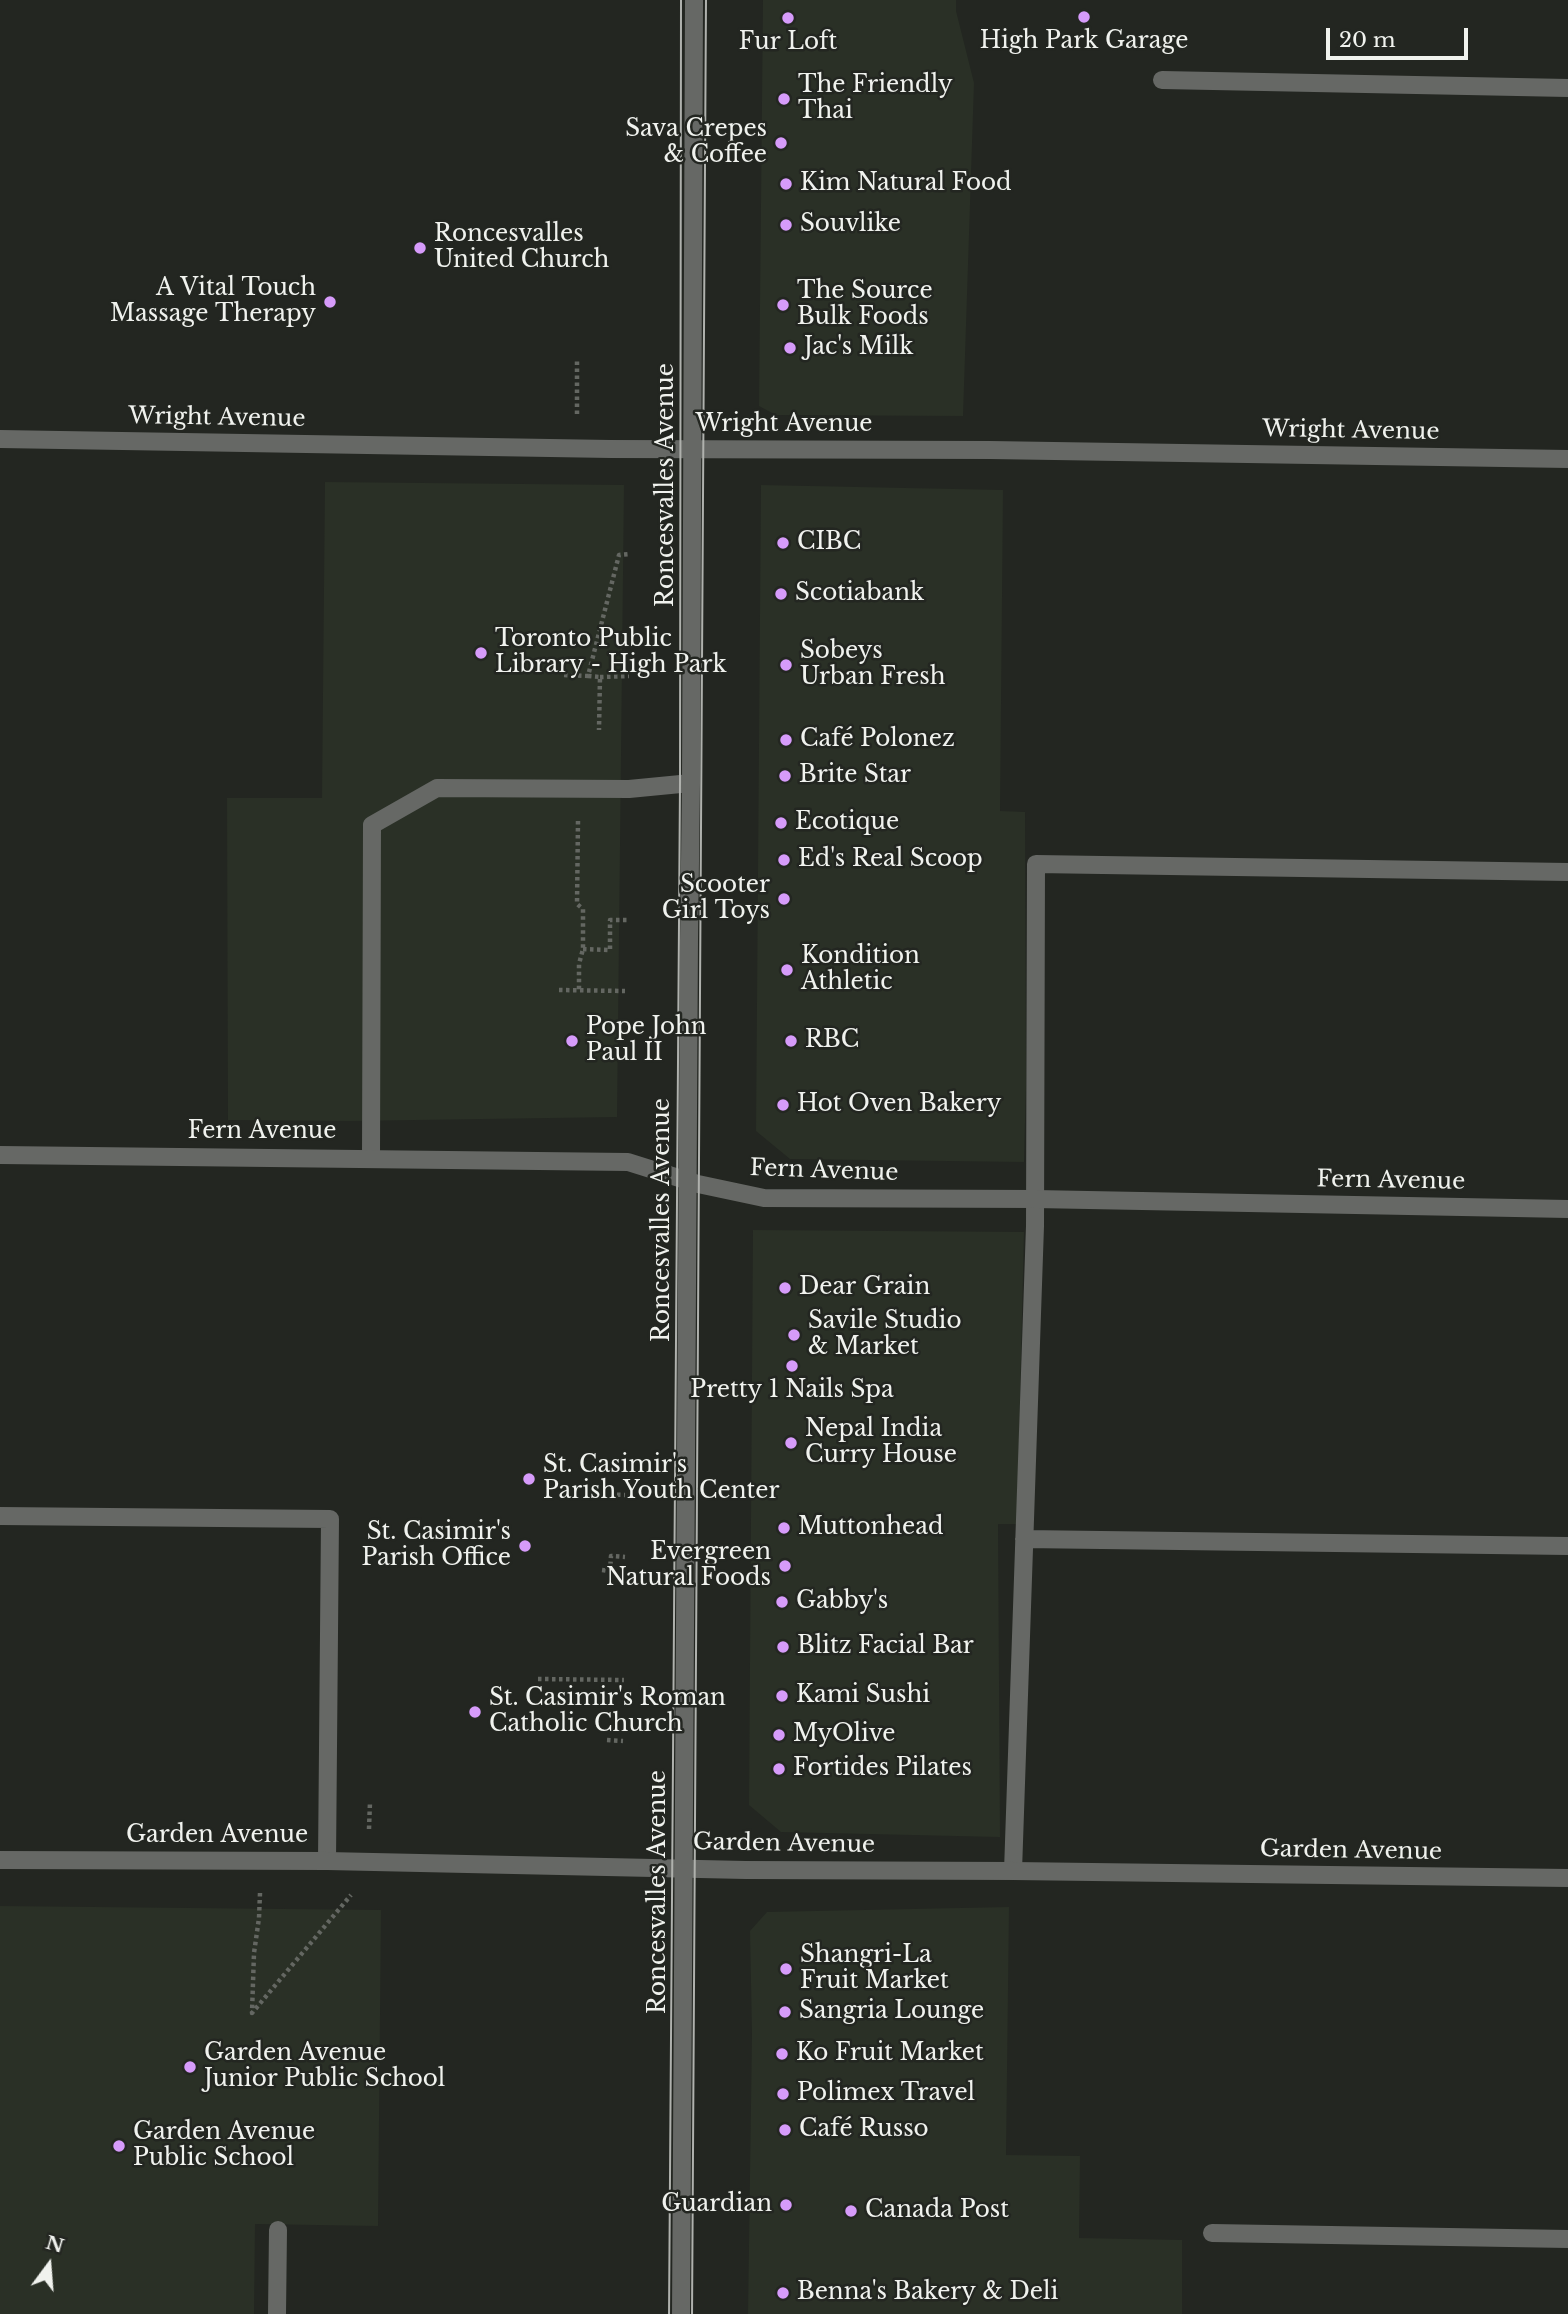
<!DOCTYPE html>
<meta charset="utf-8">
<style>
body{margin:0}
#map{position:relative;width:1568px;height:2314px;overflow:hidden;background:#232621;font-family:"Libre Baskerville",serif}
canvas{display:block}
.north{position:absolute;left:14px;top:2230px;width:70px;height:70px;-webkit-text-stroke:5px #232621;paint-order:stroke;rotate:16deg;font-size:19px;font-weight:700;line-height:28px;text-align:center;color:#f0f2ee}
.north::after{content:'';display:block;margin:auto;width:24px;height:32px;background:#f0f2ee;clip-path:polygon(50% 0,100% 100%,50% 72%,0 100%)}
.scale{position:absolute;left:1326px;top:28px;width:142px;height:32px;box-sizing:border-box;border:4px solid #f0f2ee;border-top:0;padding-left:9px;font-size:21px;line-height:24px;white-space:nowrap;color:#f0f2ee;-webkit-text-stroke:5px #232621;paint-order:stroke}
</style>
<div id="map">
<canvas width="1568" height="2314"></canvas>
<div class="north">N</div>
<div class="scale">20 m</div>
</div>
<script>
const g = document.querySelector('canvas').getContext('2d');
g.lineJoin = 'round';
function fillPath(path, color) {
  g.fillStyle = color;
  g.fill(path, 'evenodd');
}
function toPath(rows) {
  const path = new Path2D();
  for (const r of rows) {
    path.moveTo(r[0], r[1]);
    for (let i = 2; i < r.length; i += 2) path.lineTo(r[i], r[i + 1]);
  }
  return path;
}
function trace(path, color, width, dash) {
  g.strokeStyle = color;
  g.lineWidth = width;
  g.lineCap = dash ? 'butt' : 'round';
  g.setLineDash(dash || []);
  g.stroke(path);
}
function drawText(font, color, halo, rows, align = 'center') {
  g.font = font + ' "Libre Baskerville",serif';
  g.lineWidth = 5;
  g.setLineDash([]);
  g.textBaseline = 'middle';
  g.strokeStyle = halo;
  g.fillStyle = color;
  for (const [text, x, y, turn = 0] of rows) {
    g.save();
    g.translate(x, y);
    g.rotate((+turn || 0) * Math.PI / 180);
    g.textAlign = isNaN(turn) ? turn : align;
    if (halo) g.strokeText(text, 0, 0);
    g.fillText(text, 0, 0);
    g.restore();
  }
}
const built = toPath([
 [763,0,956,0,956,11,974,83,963,416,776,415,759,406],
 [325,482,624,485,617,1117,349,1121,228,1120,227,798,322,798],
 [761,485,1003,490,1000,811,1025,812,1026,1083,1024,1162,790,1159,756,1131],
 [753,1230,1024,1232,1017,1524,998,1524,1000,1837,781,1832,749,1805],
 [0,1906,381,1910,378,2226,255,2224,254,2314,0,2314],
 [1009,1907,1006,2155,1080,2156,1079,2238,1182,2240,1182,2314,748,2314,752,2034,750,1931,767,1912]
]);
const path = toPath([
 [577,414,577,359],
 [564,675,588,676,619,555,629,554],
 [588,676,600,677,599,730],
 [600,677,629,676],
 [578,821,577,904,583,909,583,949,579,964,579,990],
 [583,949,610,950,610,920,627,920],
 [559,990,625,991],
 [596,1494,625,1495],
 [602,1570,610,1571,611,1556,625,1557],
 [538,1679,624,1680],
 [607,1740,623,1741],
 [369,1829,370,1802],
 [260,1893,259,1918,254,1953,252,2013,351,1895]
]);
const service = toPath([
 [1162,80,1568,88],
 [371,1157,372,825,437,788,629,789,691,783],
 [0,1516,330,1519,327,1861],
 [1024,1539,1568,1546],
 [1013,1871,1035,1226,1036,864,1568,872],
 [1212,2233,1568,2239],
 [277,2314,278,2230]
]);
const minor = toPath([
 [0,439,611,449,990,450,1568,459],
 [0,1155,628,1162,698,1184,764,1198,1035,1199,1568,1209],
 [0,1860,327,1861,746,1870,1013,1871,1568,1878]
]);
const tertiary = toPath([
 [681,2314,689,940,691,783,694,0]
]);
const tram = toPath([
 [669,2314,680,783,681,0],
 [692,2314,706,0]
]);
const markers = [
 [1084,17,7,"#d69bfa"],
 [788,18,7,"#d69bfa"],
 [784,99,7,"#d69bfa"],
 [781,143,7,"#d69bfa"],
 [786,184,7,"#d69bfa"],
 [786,225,7,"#d69bfa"],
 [420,248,7,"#d69bfa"],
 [330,302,7,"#d69bfa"],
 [783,305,7,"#d69bfa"],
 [790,348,7,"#d69bfa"],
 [783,543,7,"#d69bfa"],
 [781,594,7,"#d69bfa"],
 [481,653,7,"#d69bfa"],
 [786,665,7,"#d69bfa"],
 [786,740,7,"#d69bfa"],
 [785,776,7,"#d69bfa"],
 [781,823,7,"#d69bfa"],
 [784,860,7,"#d69bfa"],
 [784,899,7,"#d69bfa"],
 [787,970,7,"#d69bfa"],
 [572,1041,7,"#d69bfa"],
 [791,1041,7,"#d69bfa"],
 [783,1105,7,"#d69bfa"],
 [785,1288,7,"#d69bfa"],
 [794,1335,7,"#d69bfa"],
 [792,1366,7,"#d69bfa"],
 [791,1443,7,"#d69bfa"],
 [529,1479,7,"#d69bfa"],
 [784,1528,7,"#d69bfa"],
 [525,1546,7,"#d69bfa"],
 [785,1566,7,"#d69bfa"],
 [782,1602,7,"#d69bfa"],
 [783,1647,7,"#d69bfa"],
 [782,1696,7,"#d69bfa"],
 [475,1712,7,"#d69bfa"],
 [779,1735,7,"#d69bfa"],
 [779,1769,7,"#d69bfa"],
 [786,1969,7,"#d69bfa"],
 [785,2012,7,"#d69bfa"],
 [782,2054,7,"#d69bfa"],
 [190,2067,7,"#d69bfa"],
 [783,2094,7,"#d69bfa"],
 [785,2130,7,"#d69bfa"],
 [119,2146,7,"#d69bfa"],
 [786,2205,7,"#d69bfa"],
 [851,2211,7,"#d69bfa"],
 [783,2293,7,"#d69bfa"]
];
const poiNames = [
 ["High Park Garage",1084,42,"center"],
 ["Fur Loft",788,43,"center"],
 ["The Friendly",798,86],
 ["Thai",798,112],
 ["Sava Crepes",767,130,"right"],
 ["& Coffee",767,156,"right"],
 ["Kim Natural Food",800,184],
 ["Souvlike",800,225],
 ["Roncesvalles",434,235],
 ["United Church",434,261],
 ["A Vital Touch",316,289,"right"],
 ["Massage Therapy",316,315,"right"],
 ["The Source",797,292],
 ["Bulk Foods",797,318],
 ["Jac's Milk",804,348],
 ["CIBC",797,543],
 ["Scotiabank",795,594],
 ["Toronto Public",495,640],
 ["Library - High Park",495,666],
 ["Sobeys",800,652],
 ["Urban Fresh",800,678],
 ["Café Polonez",800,740],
 ["Brite Star",799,776],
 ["Ecotique",795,823],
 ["Ed's Real Scoop",798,860],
 ["Scooter",770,886,"right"],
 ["Girl Toys",770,912,"right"],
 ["Kondition",801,957],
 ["Athletic",801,983],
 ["Pope John",586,1028],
 ["Paul II",586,1054],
 ["RBC",805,1041],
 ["Hot Oven Bakery",797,1105],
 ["Dear Grain",799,1288],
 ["Savile Studio",808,1322],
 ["& Market",808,1348],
 ["Pretty 1 Nails Spa",792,1391,"center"],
 ["Nepal India",805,1430],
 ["Curry House",805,1456],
 ["St. Casimir's",543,1466],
 ["Parish Youth Center",543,1492],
 ["Muttonhead",798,1528],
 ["St. Casimir's",511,1533,"right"],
 ["Parish Office",511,1559,"right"],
 ["Evergreen",771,1553,"right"],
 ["Natural Foods",771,1579,"right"],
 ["Gabby's",796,1602],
 ["Blitz Facial Bar",797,1647],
 ["Kami Sushi",796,1696],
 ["St. Casimir's Roman",489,1699],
 ["Catholic Church",489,1725],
 ["MyOlive",793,1735],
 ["Fortides Pilates",793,1769],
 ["Shangri-La",800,1956],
 ["Fruit Market",800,1982],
 ["Sangria Lounge",799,2012],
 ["Garden Avenue",204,2054],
 ["Junior Public School",204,2080],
 ["Ko Fruit Market",796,2054],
 ["Polimex Travel",797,2094],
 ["Café Russo",799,2130],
 ["Garden Avenue",133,2133],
 ["Public School",133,2159],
 ["Guardian",772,2205,"right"],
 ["Canada Post",865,2211],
 ["Benna's Bakery & Deli",797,2293]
];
const streetNames = [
 ["Wright Avenue",217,418,1],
 ["Wright Avenue",784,425],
 ["Wright Avenue",1351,431,1],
 ["Roncesvalles Avenue",667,485,-90],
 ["Fern Avenue",262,1132],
 ["Fern Avenue",824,1171,2],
 ["Fern Avenue",1391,1181,1],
 ["Roncesvalles Avenue",663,1220,-90],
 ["Garden Avenue",217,1836],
 ["Garden Avenue",784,1844,1],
 ["Garden Avenue",1351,1851,1],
 ["Roncesvalles Avenue",659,1892,-90]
];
fillPath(built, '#2a3026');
trace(path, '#646762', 4.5, [3.5, 3.5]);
trace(service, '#666865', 18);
trace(minor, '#666865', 18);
trace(tertiary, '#666865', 18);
trace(tram, '#afb1ad', 2);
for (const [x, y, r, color] of markers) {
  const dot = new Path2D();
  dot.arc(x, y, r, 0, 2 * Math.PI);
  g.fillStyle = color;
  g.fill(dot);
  trace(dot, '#232621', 2.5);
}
drawText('23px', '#f0f2ee', '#232621', poiNames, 'left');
drawText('23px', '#f0f2ee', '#232621', streetNames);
</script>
